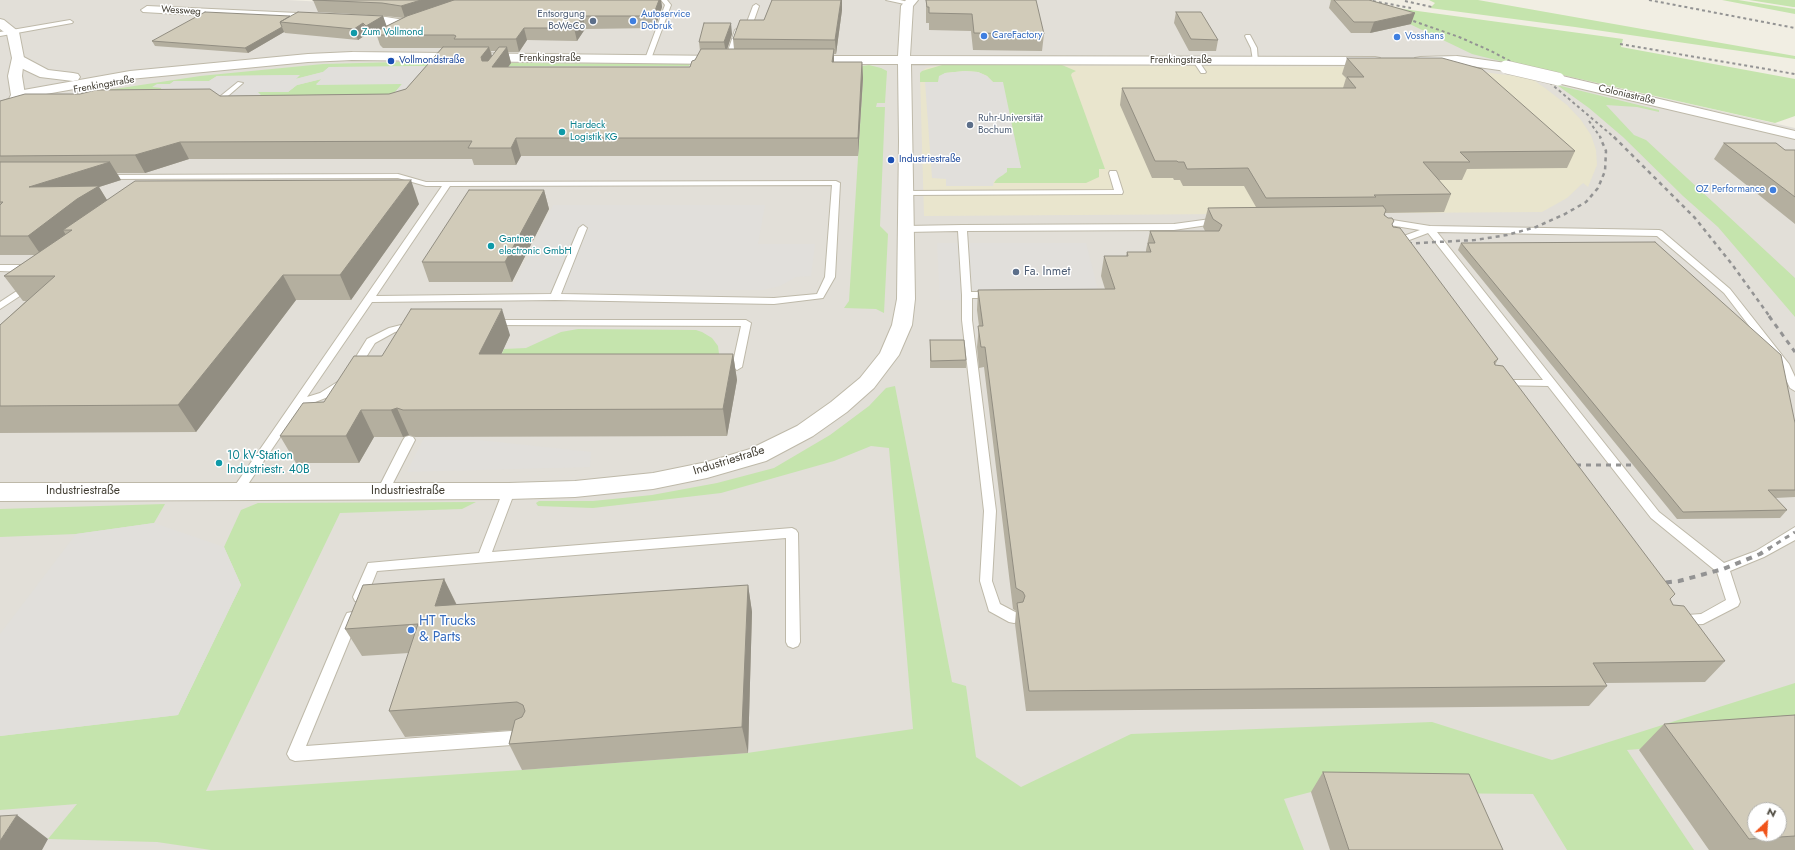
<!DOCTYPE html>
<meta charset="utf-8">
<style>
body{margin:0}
#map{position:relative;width:1795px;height:850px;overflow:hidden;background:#f1eee3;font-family:Jost,sans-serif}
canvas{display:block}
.north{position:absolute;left:1747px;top:802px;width:40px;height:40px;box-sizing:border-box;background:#fff;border:1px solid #b3b2ad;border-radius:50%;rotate:25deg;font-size:11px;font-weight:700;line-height:16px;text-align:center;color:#423e33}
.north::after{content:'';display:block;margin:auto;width:14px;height:18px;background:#f0531a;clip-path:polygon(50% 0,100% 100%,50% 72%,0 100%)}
</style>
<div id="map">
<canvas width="1795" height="850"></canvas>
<div class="north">N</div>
</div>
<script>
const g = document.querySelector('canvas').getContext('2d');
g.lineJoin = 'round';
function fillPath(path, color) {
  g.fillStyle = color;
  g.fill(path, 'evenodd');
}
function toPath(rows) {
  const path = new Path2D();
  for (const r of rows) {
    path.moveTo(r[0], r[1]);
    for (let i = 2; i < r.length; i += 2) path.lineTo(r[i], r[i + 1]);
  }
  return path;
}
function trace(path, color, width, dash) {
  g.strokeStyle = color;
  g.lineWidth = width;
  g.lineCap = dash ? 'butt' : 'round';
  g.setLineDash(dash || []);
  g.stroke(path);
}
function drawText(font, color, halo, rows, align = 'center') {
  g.font = font + ' Jost,sans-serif';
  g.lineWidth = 3;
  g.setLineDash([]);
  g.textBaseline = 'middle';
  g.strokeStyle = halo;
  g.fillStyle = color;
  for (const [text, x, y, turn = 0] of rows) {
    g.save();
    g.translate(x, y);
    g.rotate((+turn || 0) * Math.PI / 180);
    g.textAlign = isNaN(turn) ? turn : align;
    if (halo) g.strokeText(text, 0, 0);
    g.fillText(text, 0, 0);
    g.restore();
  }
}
const industrial = toPath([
 [0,0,287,0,363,4,369,0,1337,0,1391,15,1500,61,1795,128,1795,850,0,850],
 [1755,810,1779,810,1779,834,1755,834]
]);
const education = toPath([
 [942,65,1442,67,1523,77,1532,79,1545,88,1567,105,1581,120,1591,135,1596,150,1597,165,1588,187,1583,183,1567,198,1542,212,924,216,920,75,922,71,926,68]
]);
const green = toPath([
 [1329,0,1355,0,1403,9,1623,39,1621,47,1795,79,1795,116,1775,123,1500,61,1472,54,1391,15],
 [1429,0,1478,0,1795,56,1795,59,1575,27,1430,8,1435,3],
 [1722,0,1738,0,1795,9,1795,14],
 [1749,0,1795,0,1795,7,1793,7],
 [398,62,489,64,487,67,329,67,323,72,295,79,299,75,217,76,209,81,174,81,170,84,157,84,163,87,157,92,62,97,200,76,323,64],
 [507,63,690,64,689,66,504,67],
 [869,65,881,68,887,71,885,103,877,103,876,107,885,107,880,226,888,234,884,313,876,309,844,308,849,301,863,78,815,77,862,66],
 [942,65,1062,65,1076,71,1072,73,1071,75,1105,169,1099,169,1099,177,1086,183,994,183,998,177,1003,175,1007,168,1021,168,993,82,987,76,978,72,965,71,945,73,938,82,920,82,920,73,922,71],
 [322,79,316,84,402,84,390,98,263,108,257,92,288,92,297,85],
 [1557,85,1659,110,1659,112,1637,107,1606,105,1634,135,1646,140,1795,278,1795,317,1718,227,1683,196,1623,137,1589,108],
 [578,329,696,330,702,332,712,338,718,346,719,354,489,381,504,349,526,348,561,332],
 [895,386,952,682,966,686,976,757,1021,787,1131,734,1432,722,1552,760,1795,683,1795,736,1627,750,1694,850,1567,850,1533,794,1311,792,1284,799,1304,850,211,850,157,842,48,839,77,804,0,810,0,736,178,715,241,585,224,547,241,510,258,503,476,502,462,509,340,513,206,791,522,770,747,753,913,729,889,448,871,446,834,461,721,493,593,508,538,506,536,503,539,501,593,501,652,495,717,483,774,468,830,435,869,406,886,388],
 [165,504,154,523,76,534,0,537,0,509]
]);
const parking = toPath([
 [329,67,412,66,804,67,800,83,430,84,412,106,395,111,228,112,218,105,89,106,78,109,45,110,58,99,85,98,93,92,157,92,162,88,152,87,157,84,170,84,174,81,209,81,217,76,300,75,296,79,323,72],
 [321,79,316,85,402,84,389,99,401,99,393,104,383,107,263,108,259,106,269,103,258,92,288,92,297,85],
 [965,71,978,72,987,76,993,82,1003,82,1021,168,1007,168,1007,172,994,181,993,186,946,186,946,179,932,178,925,82,938,82,939,76,945,73],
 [553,205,765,205,758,244,815,244,811,276,796,277,780,286,763,290,511,290],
 [937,243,1086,243,1101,301,940,300],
 [423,440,479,440,591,452,590,467,407,472],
 [154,523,224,547,241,585,178,715,0,736,0,634,76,534]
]);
const service = toPath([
 [661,0,667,0,671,5,651,59,648,61,645,59,665,5,661,0],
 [886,0,900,0,912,3,909,5,886,0],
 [756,4,759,6,753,23,741,31,731,60,726,61,725,60,735,30,747,22,753,6,756,4],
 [70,20,73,22,72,23,0,36,0,32,70,20],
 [1246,35,1250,35,1257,48,1258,62,1253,61,1251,48,1245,36,1246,35],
 [1194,60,1198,60,1206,72,1205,73,1201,73,1193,61,1194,60],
 [238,82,243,83,221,102,210,102,210,100,217,99,238,82],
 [1110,171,1116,171,1117,173,1123,192,1122,194,905,195,901,193,905,191,1114,190,1109,173,1110,171],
 [398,174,426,182,836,181,840,183,835,277,823,298,774,304,555,300,372,302,307,397,320,393,339,381,347,381,348,383,347,385,328,397,300,408,242,493,234,493,232,490,234,487,442,186,426,186,398,178,103,179,99,177,103,175,398,174],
 [832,185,825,277,817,294,774,298,561,294,587,228,583,225,579,228,551,294,376,296,450,186,832,185],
 [1218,218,1221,219,1221,223,1174,230,967,231,971,292,993,292,998,295,993,298,972,298,972,320,996,511,992,581,1000,604,1019,614,1021,618,1019,622,1014,623,1009,622,989,611,980,581,984,511,962,320,962,295,958,231,906,232,902,229,906,226,962,225,1174,224,1218,218],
 [1380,218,1430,226,1659,230,1662,231,1730,289,1789,364,1795,377,1795,391,1790,388,1779,365,1724,293,1657,236,1437,232,1659,512,1724,563,1756,551,1795,527,1795,540,1764,557,1730,571,1740,602,1738,606,1703,624,1679,625,1674,624,1672,620,1674,616,1701,614,1726,600,1717,572,1651,518,1548,386,1497,385,1496,383,1501,380,1543,380,1428,233,1396,245,1390,245,1389,243,1390,241,1420,230,1377,223,1377,219,1380,218],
 [0,265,29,265,34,268,32,270,24,272,0,271,0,265],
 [29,283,32,284,34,286,32,288,0,309,0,302,29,283],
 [492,320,746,320,751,323,742,367,737,370,732,367,741,326,489,325,487,323,492,320],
 [413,322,416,323,418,325,416,327,395,332,375,343,358,370,350,370,349,368,367,339,389,328,413,322],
 [409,436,413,437,415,440,389,491,387,494,383,495,379,494,377,491,403,440,405,437,409,436],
 [509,487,513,488,515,491,492,552,792,528,796,530,798,533,800,642,798,646,793,648,788,646,786,642,786,538,377,571,365,601,360,602,355,601,353,597,368,563,479,553,503,491,505,488,509,487],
 [352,612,357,613,359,617,306,746,525,730,530,732,532,737,530,742,525,744,295,761,290,759,287,754,345,617,347,613,352,612]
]);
const minor = toPath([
 [906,0,918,0,913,6,910,56,1375,57,1380,58,1381,61,1380,64,1375,65,911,64,915,299,912,325,899,355,874,388,847,412,813,436,766,461,707,478,653,489,575,497,509,499,0,501,0,483,509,483,575,481,653,473,707,462,750,449,797,426,831,402,860,378,880,353,892,325,897,299,899,141,898,64,804,64,799,63,798,60,799,57,804,56,898,56,901,6,906,0],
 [147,6,319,14,323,15,325,18,323,21,319,22,143,12,141,10,147,6],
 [354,15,386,17,410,21,412,24,410,27,406,28,350,22,348,19,350,16,354,15],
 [352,52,725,56,730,57,731,60,730,63,725,64,352,60,308,62,130,79,18,99,13,98,11,95,13,92,18,91,130,71,308,54,352,52],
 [18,54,48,70,73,73,78,74,80,77,78,80,73,81,40,77,21,68,13,61,12,58,13,55,18,54],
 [1457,56,1506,63,1511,64,1513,67,1511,70,1506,71,1457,64,1420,65,1415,64,1414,61,1415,58,1420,57,1457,56],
 [1558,75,1795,131,1795,139,1553,82,1551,79,1553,76,1558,75]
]);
const tertiary = toPath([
 [0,19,4,20,19,32,24,58,22,76,25,95,19,105,0,110,0,102,9,99,11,95,8,76,12,58,7,34,0,29,0,19]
]);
const railFar3 = toPath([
 [1367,0,1411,8],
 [1649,0,1795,28],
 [1405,1,1432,7],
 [1402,17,1459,37,1491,51,1549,82,1615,138],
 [1620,44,1795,74],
 [1589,121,1601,138]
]);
const railFar2 = toPath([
 [1614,137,1695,218,1731,263,1770,317],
 [1400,244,1475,240,1507,235,1536,227,1565,214,1586,202,1598,188,1605,171,1606,151,1600,137]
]);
const railFar1 = toPath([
 [1769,316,1795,352],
 [1566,465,1632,465],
 [1768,549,1795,532]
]);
const rail = toPath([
 [1654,584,1679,581,1723,569,1760,554,1770,548]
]);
const minorBridge = toPath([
 [1506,67,1558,79]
]);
const wall = toPath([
 [313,0,661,0,662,7,655,28,585,29,577,41,527,40,519,52,508,52,511,63,508,67,690,67,695,60,700,51,699,42,732,34,727,49,734,49,733,39,764,20,772,0,842,0,842,10,836,54,834,54,834,62,862,62,863,78,858,156,521,156,516,165,474,165,472,159,189,159,145,173,117,173,121,180,99,187,107,200,419,204,351,300,296,300,196,432,0,433,0,325,26,301,23,301,4,276,35,255,0,255,0,101,220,96,389,94,406,89,442,48,383,48,380,45,376,33,370,36,367,34,358,40,285,33,284,32,248,53,155,46,152,41,290,16,383,16,386,26,403,18,386,16,318,12],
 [491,51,496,51,492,56],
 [926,0,1044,34,1042,51,973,50,971,31,929,30,929,23,926,23],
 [1331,0,1369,0,1411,24,1370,33,1351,33,1329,8],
 [1176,12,1218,40,1216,51,1189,51,1174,23],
 [1347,58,1575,151,1567,168,1467,169,1462,180,1438,180,1451,194,1444,212,1385,213,1385,215,1393,227,1498,359,1495,365,1670,600,1673,605,1725,661,1705,682,1605,683,1607,686,1589,706,1026,711,1015,624,1016,611,1013,609,984,367,979,368,977,347,979,326,977,310,978,290,1105,289,1101,276,1104,256,1126,256,1127,252,1146,252,1146,250,1150,231,1205,231,1203,227,1208,208,1256,207,1244,186,1183,186,1180,180,1174,180,1173,178,1152,178,1120,105,1122,88,1343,88,1346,78,1342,74],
 [1724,143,1785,150,1795,150,1795,224,1714,159],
 [544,190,549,209,512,282,429,282,422,262],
 [1461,243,1795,423,1795,497,1775,498,1787,510,1780,518,1677,519,1458,250],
 [510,335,501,354,733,354,737,380,727,436,415,437,409,435,403,437,374,437,359,463,296,463,280,436,324,402,382,356],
 [930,340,966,360,966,368,930,368],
 [444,579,457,605,748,585,752,612,748,753,522,770,509,744,512,730,405,737,389,711,409,653,362,656,345,629],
 [1795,715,1795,850,1709,850,1639,750,1664,724],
 [1323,772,1503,850,1330,850,1311,792]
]);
const shadedWall = toPath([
 [421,0,461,0,405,18,401,6],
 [659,0,661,0,662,7,655,28,653,16],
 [841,0,842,0,842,10,836,54,835,40],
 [1415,13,1411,24,1370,33,1374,22],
 [383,16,387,27,375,32,376,33,370,36,366,26],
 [583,16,585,29,577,41,574,28],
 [363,23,367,34,358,40,354,29],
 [731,23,732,34,726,53,724,42],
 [282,27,284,32,248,53,245,48],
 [524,28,527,40,519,52,516,39],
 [489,47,494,63,486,73,481,57],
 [507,47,511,63,496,84,492,67],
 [834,49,834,66,832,62],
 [862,62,863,78,858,156,858,138],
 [516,138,521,156,516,165,511,148],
 [180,142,189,159,145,173,135,155],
 [110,162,121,180,99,187,110,205,63,230,66,235,41,255,28,236,29,187],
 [411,180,419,204,351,300,340,275],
 [544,190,549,209,512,282,505,262],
 [283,275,296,300,196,432,178,405],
 [502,309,510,335,489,381,479,354],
 [733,354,737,380,727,436,723,409],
 [397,408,409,435,403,437,391,410],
 [361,410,374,437,359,463,346,436],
 [444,579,457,606,435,606],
 [748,585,752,612,748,753,742,727],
 [17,815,48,839,42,850,0,850,0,841]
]);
const building = toPath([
 [313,0,421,0,401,6,382,3,313,0],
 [454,0,659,0,653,16,583,16,574,28,524,28,516,39,454,39,456,36,454,35,379,35,375,32,407,16,454,0],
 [772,0,841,0,835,40,733,39,740,20,764,20,772,0],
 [926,0,1036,0,1044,34,974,33,972,14,929,13,929,7,927,7,926,0],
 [1334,0,1369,0,1415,13,1374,22,1354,22,1334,0],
 [205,12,290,16,280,22,282,27,245,48,152,41,205,12],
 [298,12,383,16,366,26,363,23,354,29,280,22,298,12],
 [1176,12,1201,12,1218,40,1191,39,1176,12],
 [704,23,731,23,724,42,699,42,704,23],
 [443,47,489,47,481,57,482,61,488,61,499,47,507,47,492,67,690,67,692,61,695,60,701,49,834,49,832,62,862,62,858,138,516,138,511,148,468,148,472,141,180,142,135,155,0,156,0,101,25,94,80,94,96,90,210,89,220,96,389,94,406,89,443,47],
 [1347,58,1442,58,1482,69,1575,151,1460,152,1470,162,1423,162,1451,194,1374,195,1376,197,1266,198,1248,168,1187,169,1184,162,1178,162,1177,161,1155,161,1122,88,1356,88,1347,77,1364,77,1347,58],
 [1724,143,1776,143,1785,150,1795,150,1795,197,1724,143],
 [0,162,110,162,29,187,99,186,77,199,28,236,0,236,0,205,3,202,0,202,0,162],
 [411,180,340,275,283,275,178,405,0,406,0,325,55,276,4,276,72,230,63,230,135,181,411,180],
 [469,190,544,190,505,262,422,262,469,190],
 [1383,206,1386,210,1384,215,1388,218,1392,218,1394,221,1392,224,1393,227,1400,228,1498,359,1494,362,1495,365,1503,366,1675,594,1670,599,1673,605,1684,606,1725,661,1593,663,1607,686,1029,691,1017,603,1023,602,1025,596,1023,592,1016,588,985,347,981,347,978,326,983,326,978,290,1115,289,1104,256,1128,256,1127,252,1151,252,1148,243,1155,243,1150,231,1219,231,1222,225,1213,219,1208,208,1383,206],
 [1655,242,1781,355,1795,423,1795,490,1768,490,1787,510,1683,512,1461,243,1655,242],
 [411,309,502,309,479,354,733,354,723,409,403,410,397,408,391,410,361,410,346,436,280,436,303,403,324,402,354,356,382,356,411,309],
 [930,340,964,340,966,360,931,361,930,340],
 [444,579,435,606,748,585,742,727,509,744,515,720,522,717,525,711,523,705,517,702,389,711,418,624,345,629,363,585,444,579],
 [1795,715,1795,836,1749,839,1664,724,1795,715],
 [1755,810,1779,810,1779,834,1755,834,1755,810],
 [1323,772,1469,774,1503,850,1349,850,1323,772],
 [17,815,0,841,0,816,17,815]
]);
const markers = [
 [593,21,4,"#5c6f8a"],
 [633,21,4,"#3f7fe0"],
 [354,33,4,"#0f9aa8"],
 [984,36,4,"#3f7fe0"],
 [1397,37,4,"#3f7fe0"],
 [391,61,4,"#1a4fb4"],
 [970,125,4,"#5c6f8a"],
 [562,132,4,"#0f9aa8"],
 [891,160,4,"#1a4fb4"],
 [1773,190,4,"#3f7fe0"],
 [491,246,4,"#0f9aa8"],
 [1016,272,4,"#5c6f8a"],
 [219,463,4,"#0f9aa8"],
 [411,630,4,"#3f7fe0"]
];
const farStreetnames = [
 ["Wessweg",181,11,3],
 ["Frenkingstraße",550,59],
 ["Frenkingstraße",1181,61],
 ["Frenkingstraße",104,85,-10],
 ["Coloniastraße",1627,95,13]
];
const farServicenames = [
 ["Entsorgung",585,15],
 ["BoWeCo",585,27],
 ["Ruhr-Universität",978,119,"left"],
 ["Bochum",978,131,"left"]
];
const farShopnames = [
 ["Autoservice",641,15],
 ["Dobruk",641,27],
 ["CareFactory",992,36],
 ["Vosshans",1405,37],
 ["OZ Performance",1765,190,"right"]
];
const farCulturenames = [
 ["Zum Vollmond",362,33],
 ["Hardeck",570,126],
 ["Logistik KG",570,138],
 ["Gantner",499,240],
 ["electronic GmbH",499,252]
];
const farTransitnames = [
 ["Vollmondstraße",399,61],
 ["Industriestraße",899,160]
];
const serviceNames = [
 ["Fa. Inmet",1024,272]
];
const cultureNames = [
 ["10 kV-Station",227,456],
 ["Industriestr. 40B",227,470]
];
const streetNames = [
 ["Industriestraße",729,461,-17],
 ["Industriestraße",83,491],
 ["Industriestraße",408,491]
];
const nearShopnames = [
 ["HT Trucks",419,622],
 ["& Parts",419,638]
];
fillPath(industrial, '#e2dfd8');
fillPath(education, '#e9e5cd');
fillPath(green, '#c5e4ad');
fillPath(parking, '#e1dfdb');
trace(service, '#beb9a9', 2);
trace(minor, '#beb9a9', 2);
trace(tertiary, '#beb9a9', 2);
fillPath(service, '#fff');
fillPath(minor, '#fff');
fillPath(tertiary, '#fff');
trace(railFar3, '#939393', 2, [3, 3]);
trace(railFar2, '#939393', 2.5, [4, 4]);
trace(railFar1, '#939393', 3, [5, 5]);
trace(rail, '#939393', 4, [6, 6]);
trace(minorBridge, '#beb9a9', 14, []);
trace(minorBridge, '#fff', 13);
fillPath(wall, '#b4af9f');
fillPath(shadedWall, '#928e82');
fillPath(building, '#d1cbb9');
trace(building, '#928e82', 1);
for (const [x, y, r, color] of markers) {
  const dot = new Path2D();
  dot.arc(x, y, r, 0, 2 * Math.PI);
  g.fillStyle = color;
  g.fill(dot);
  trace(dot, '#fff', 1.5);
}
drawText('10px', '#423e33', '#fff', farStreetnames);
drawText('10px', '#4e5e75', '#fff', farServicenames, 'right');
drawText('10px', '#366cbe', '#fff', farShopnames, 'left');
drawText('10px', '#0d838f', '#fff', farCulturenames, 'left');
drawText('10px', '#164399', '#fff', farTransitnames, 'left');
drawText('12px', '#4e5e75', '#fff', serviceNames, 'left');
drawText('12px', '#0d838f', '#fff', cultureNames, 'left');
drawText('12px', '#423e33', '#fff', streetNames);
drawText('14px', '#366cbe', '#fff', nearShopnames, 'left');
</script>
